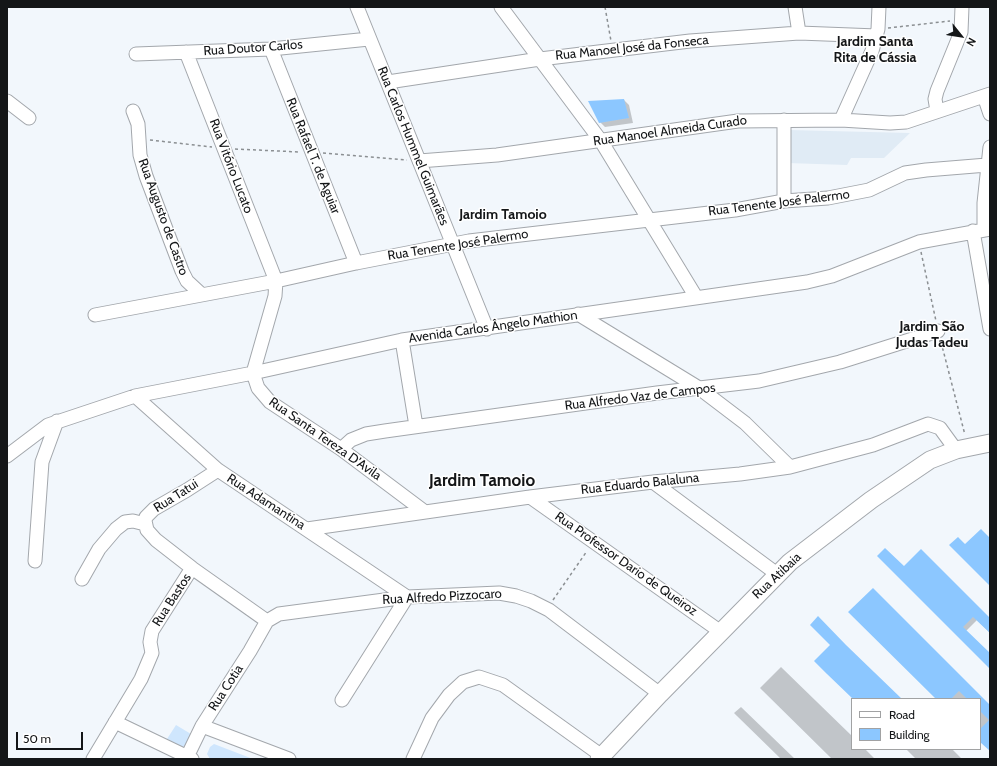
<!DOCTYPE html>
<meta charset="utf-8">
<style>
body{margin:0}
#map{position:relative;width:997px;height:766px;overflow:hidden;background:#f2f7fc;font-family:Cabin,sans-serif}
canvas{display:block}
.frame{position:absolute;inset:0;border:8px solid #141618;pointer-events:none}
.legend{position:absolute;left:851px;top:698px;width:130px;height:52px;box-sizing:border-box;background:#fff;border:1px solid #a1a2a3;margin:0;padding:5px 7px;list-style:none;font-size:12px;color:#141618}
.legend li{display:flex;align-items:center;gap:8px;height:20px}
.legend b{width:20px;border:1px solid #a1a2a3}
.north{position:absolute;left:941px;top:16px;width:40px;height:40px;-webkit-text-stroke:3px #fff;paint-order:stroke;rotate:120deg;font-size:11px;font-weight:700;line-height:16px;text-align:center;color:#141618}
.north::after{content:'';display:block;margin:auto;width:14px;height:18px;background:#141618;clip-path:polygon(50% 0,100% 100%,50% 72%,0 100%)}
.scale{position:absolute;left:16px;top:732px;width:67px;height:18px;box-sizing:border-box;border:2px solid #141618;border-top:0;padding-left:5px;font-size:12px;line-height:14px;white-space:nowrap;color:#141618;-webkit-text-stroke:3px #fff;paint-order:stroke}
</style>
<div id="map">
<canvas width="997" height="766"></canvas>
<div class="frame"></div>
<ul class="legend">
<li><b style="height:5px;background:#fff"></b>Road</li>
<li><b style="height:11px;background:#8cc7ff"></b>Building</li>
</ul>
<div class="north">N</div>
<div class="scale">50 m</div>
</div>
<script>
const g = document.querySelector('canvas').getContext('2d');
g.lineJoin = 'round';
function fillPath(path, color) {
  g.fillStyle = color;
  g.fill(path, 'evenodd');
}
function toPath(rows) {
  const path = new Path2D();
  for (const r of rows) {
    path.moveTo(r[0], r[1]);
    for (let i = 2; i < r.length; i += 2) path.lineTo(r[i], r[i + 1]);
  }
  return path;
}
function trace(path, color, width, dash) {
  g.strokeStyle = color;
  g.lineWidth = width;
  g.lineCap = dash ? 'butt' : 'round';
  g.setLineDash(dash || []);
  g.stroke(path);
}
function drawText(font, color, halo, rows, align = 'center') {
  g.font = font + ' Cabin,sans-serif';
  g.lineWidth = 3;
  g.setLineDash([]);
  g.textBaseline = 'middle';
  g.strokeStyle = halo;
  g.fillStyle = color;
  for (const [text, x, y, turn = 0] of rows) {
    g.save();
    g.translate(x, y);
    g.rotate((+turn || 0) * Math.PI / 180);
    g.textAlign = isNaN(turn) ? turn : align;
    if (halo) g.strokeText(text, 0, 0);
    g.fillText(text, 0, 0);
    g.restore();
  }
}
const built = toPath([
 [789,130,910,133,884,158,851,158,847,165,787,163]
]);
const green = toPath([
 [176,725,191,734,187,746,182,747,167,739],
 [214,744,253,759,210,759,207,754,210,747]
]);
const shadow = toPath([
 [624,100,629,105,633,123,605,127,600,122],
 [904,567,990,618,990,633,977,620,966,631,990,655,990,668],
 [873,590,990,707,990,750,980,741,980,699,938,699],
 [781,667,852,736,852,749,865,749,875,759,832,759,763,691,760,688],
 [741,707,795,759,781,759,737,716,734,713],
 [906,749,952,749,962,759,916,759]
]);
const building = toPath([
 [624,99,629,118,599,123,588,101],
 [981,529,990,538,990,586,949,545,958,537,965,544],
 [885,548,904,566,921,549,990,618,990,633,973,617,963,627,990,653,990,669,877,556],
 [873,588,990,705,990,751,980,742,980,729,989,720,980,711,980,699,967,699,959,691,951,699,936,699,848,612],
 [818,616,846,645,902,699,853,699,827,674,814,661,830,645,810,625]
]);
const path = toPath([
 [605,7,611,41],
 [888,28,950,21],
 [150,140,212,147],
 [235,149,300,152],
 [323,153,407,160],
 [921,252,936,321],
 [941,342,965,435],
 [553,600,587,551]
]);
const minor = toPath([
 [357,7,487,329],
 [501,7,601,141,696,297],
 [795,7,799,33],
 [271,49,356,263],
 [186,52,276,281,275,296,253,373,258,388,270,402,341,449,425,512],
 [136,54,271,49,369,39],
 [388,82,540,59,690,41,799,33,877,36],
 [984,96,990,114],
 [7,101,29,118],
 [133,111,138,124,140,155,146,176,182,271,187,281,201,294],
 [937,111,935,99,937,91,961,32,962,7],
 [841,120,872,51,878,29,879,7],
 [419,161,497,155,738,121,841,120,890,123,906,122,990,94],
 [784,201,784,120],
 [984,229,984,203,990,147],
 [973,231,990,329],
 [578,314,699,388,745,423,790,467],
 [95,315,276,281,356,263,469,241,735,210,784,201,828,198,869,190,905,173,926,170,987,165],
 [402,340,416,426],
 [135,396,218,470,407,597],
 [341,449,351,440,366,434,385,431,657,393,759,381,840,362,938,331],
 [7,456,48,425,135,396,253,373,402,340,807,282,832,276,919,242,990,229],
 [218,470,187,490,154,509,146,517,145,521,147,530,156,540,192,568,267,621],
 [653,482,777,574],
 [530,497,721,632],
 [307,529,530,497,653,482,740,474,790,467,873,445,928,424,940,428,956,450],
 [35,561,42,462,57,421],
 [82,579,99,549,116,529,125,522,133,521,145,524],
 [267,621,279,614,407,597,499,593,516,596,531,601,549,610,660,694],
 [342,700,407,597],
 [115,722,192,759],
 [202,726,289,759],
 [93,759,141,679,152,653,150,642,152,631,192,568],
 [186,759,202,726,250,651,267,621],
 [413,759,432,718,449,695,463,682,479,677,503,685,602,756]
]);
const major = toPath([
 [599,759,660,694,790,562,871,500,930,460,956,450,990,443]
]);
const streetNames = [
 ["Rua Doutor Carlos",253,48,-4],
 ["Rua Manoel José da Fonseca",632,48,-6],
 ["Rua Manoel Almeida Curado",670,131,-8],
 ["Rua Carlos Hummel Guimarães",413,146,68],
 ["Rua Rafael T. de Aguiar",313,156,68],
 ["Rua Vitório Lucato",231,166,69],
 ["Rua Tenente José Palermo",779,203,-7],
 ["Rua Augusto de Castro",163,217,70],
 ["Rua Tenente José Palermo",458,245,-9],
 ["Avenida Carlos Ângelo Mathion",493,327,-8],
 ["Rua Alfredo Vaz de Campos",640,397,-7],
 ["Rua Santa Tereza D'Avila",325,439,35],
 ["Rua Eduardo Balaluna",640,484,-6],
 ["Rua Tatui",176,496,-32],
 ["Rua Adamantina",266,502,33],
 ["Rua Professor Dario de Queiroz",626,564,35],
 ["Rua Atibaia",777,576,-43],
 ["Rua Alfredo Pizzocaro",442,597,-3],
 ["Rua Bastos",172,600,-57],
 ["Rua Cotia",226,688,-57]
];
const neighbourhoodNames = [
 ["Jardim Santa",875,42],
 ["Rita de Cássia",875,58],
 ["Jardim Tamoio",503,215],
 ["Jardim São",932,327],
 ["Judas Tadeu",932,343]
];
const districtNames = [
 ["Jardim Tamoio",482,481]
];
fillPath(built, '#e0ebf5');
fillPath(green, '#cfe6fd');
fillPath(shadow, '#0003');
fillPath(building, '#8cc7ff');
trace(minor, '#a3a7ac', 15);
trace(major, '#a3a7ac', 19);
trace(path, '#8b8f92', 1.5, [3, 3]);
trace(minor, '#fff', 13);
trace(major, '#fff', 17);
drawText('13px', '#141618', '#fff', streetNames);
drawText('bold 14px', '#141618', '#fff', neighbourhoodNames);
drawText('bold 17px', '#141618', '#fff', districtNames);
</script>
